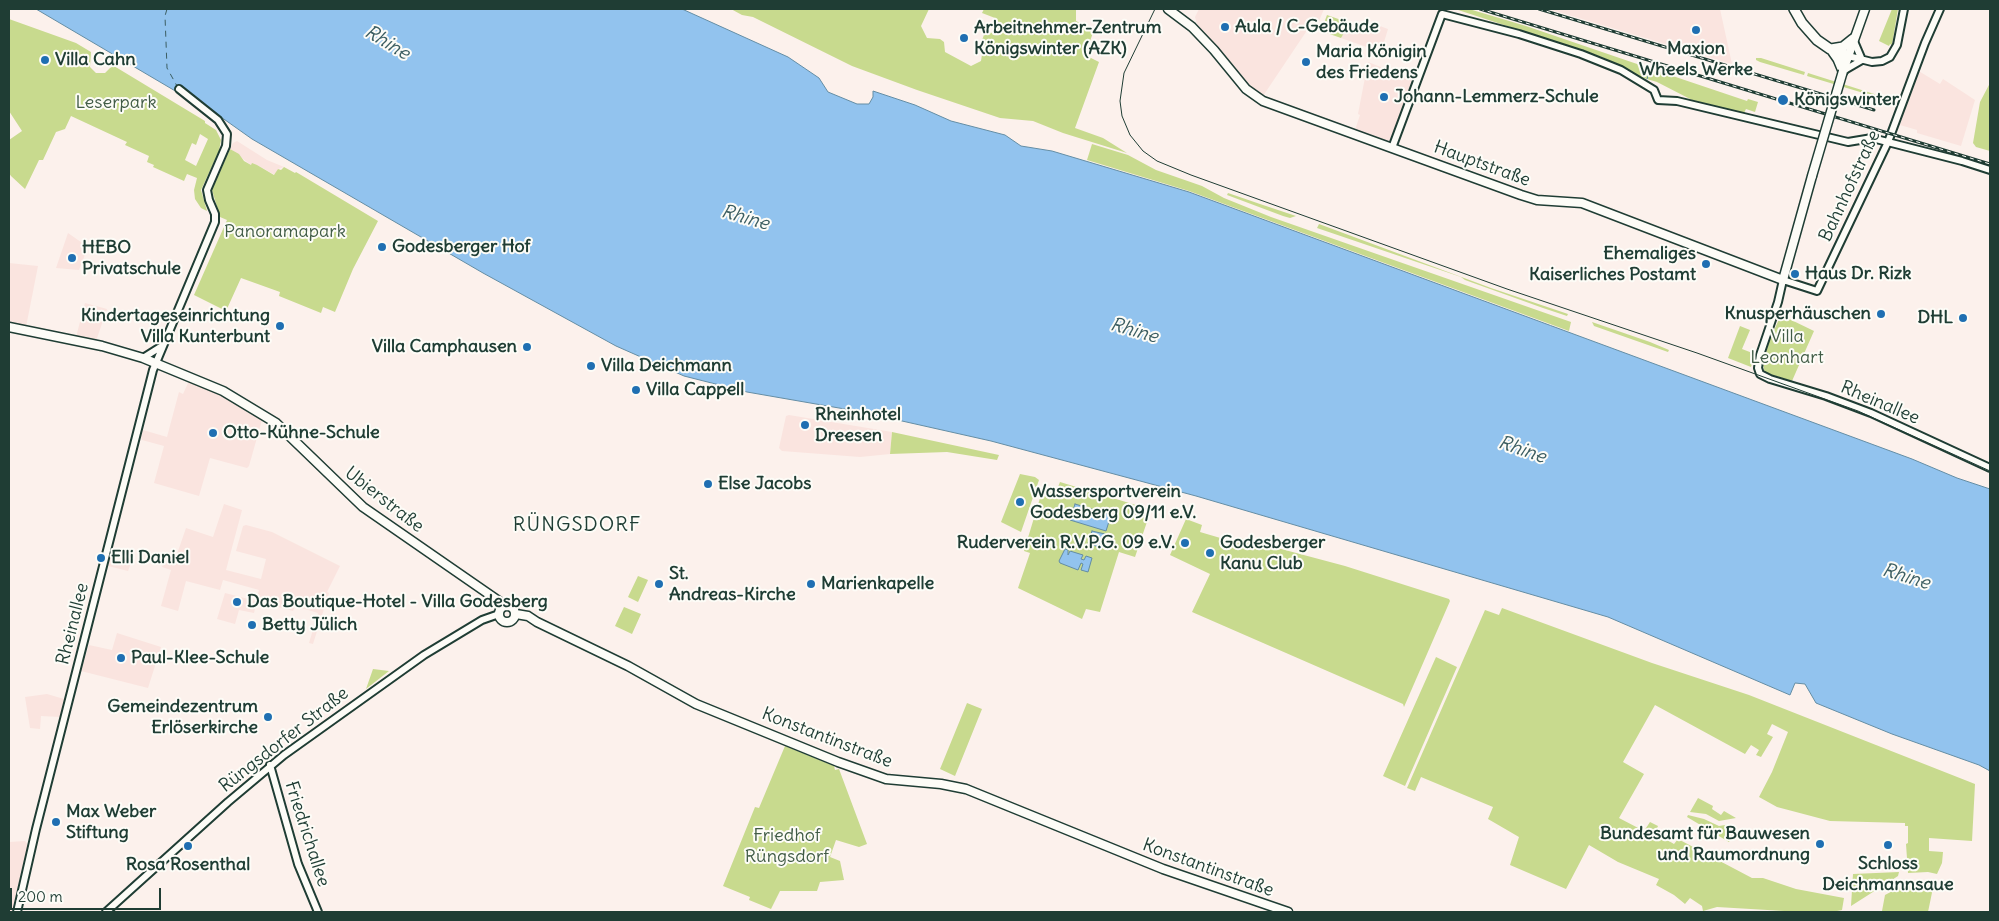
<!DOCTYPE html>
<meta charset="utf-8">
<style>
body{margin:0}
#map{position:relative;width:1999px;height:921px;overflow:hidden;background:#fcf1ec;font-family:Delius,sans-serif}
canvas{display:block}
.frame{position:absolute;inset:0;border:10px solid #1f3d34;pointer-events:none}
.scale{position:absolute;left:10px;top:888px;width:151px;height:22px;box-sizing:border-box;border:2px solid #1f3d34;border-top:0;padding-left:6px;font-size:15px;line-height:18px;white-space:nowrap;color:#1f3d34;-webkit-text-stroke:4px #fdfcf7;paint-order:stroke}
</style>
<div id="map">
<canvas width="1999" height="921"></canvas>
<div class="frame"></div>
<div class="scale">200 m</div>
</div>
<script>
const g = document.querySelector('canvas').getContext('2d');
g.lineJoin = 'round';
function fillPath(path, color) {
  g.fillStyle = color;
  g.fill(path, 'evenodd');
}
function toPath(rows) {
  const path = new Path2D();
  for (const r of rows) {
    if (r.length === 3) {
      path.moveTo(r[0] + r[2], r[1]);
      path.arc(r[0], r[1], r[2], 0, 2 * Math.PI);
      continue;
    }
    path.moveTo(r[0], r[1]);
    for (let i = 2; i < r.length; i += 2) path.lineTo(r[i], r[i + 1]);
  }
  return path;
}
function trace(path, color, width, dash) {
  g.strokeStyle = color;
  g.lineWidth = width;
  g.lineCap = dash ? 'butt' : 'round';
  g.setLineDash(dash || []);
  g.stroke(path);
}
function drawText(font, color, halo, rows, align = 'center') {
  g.font = font + ' Delius,sans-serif';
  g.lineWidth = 4;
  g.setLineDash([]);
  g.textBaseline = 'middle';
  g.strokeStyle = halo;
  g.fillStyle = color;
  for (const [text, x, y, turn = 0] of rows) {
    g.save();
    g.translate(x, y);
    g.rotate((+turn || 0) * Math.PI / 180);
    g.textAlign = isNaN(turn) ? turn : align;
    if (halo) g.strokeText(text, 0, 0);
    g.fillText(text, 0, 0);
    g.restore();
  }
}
const built = toPath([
 [1199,9,1324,9,1319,21,1314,20,1263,96,1249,86,1197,24,1195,17],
 [1547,9,1720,9,1732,64,1559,12],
 [1344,21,1366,29,1369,22,1388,29,1381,52,1341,38,1344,33,1341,28],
 [1368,62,1414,80,1390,142,1355,130,1360,115,1358,114],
 [1917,70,1940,84,1943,79,1975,100,1961,146,1917,133,1917,130,1900,125],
 [237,141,267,160,284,167,278,169,275,175,257,165,251,165,230,149,233,143],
 [68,233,88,247,79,270,56,268],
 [9,263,38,266,26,327,9,323],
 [85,303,107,309,96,341,76,337],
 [189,381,220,394,262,418,262,420,249,466,247,468,210,458,199,496,154,483,164,446,142,440,141,437,143,430,167,437,179,392,183,394],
 [789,415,892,432,890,454,860,457,782,451,779,448,786,416],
 [224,504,242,510,226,570,261,579,266,559,236,551,243,526,246,525,272,532,340,566,327,592,329,593,313,644,309,643,318,613,295,606,293,611,270,605,269,607,256,604,254,613,239,610,235,624,217,619,225,593,256,601,259,590,223,580,220,590,186,581,178,611,161,606,171,570,162,567,165,558,175,560,186,528,213,537],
 [110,558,131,563,128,571,108,566],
 [117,633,161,647,148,688,81,671,89,645,112,650],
 [47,694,64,699,60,717,41,716,40,729,30,728,25,697],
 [25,841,28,845,24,861,12,912,9,912,9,842]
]);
const green = toPath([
 [731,9,929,9,921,26,927,38,940,39,944,42,945,52,971,66,981,61,983,48,981,43,985,32,993,33,996,27,993,24,995,18,982,13,984,9,1076,9,1076,21,1094,30,1085,55,1099,62,1075,128,1103,138,1127,153,1063,133,1033,121,1000,118,917,90,852,66,753,17,742,15],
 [1455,9,1469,9,1526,26,1640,65,1747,101,1748,99,1758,102,1755,112,1746,109,1744,113,1692,100,1657,82,1640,77,1602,57],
 [1892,9,1898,9,1892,45,1890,44,1889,46,1879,41],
 [1327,15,1344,21,1341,28,1344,33,1341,38,1321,31],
 [9,19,76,43,91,52,90,67,96,73,105,73,110,68,114,66,205,121,205,123,216,130,221,140,219,151,201,190,207,211,201,208,195,199,194,190,197,178,187,174,184,181,153,167,154,165,147,162,149,156,125,145,127,142,71,116,65,129,56,132,43,160,39,160,25,189,11,176,9,173,9,140,22,131,9,111],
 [200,134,208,139,196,166,185,160,192,143,196,145],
 [1756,58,1761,58,1805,72,1804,75,1760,62,1756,60],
 [1808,73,1890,99,1890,101,1807,76],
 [1990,83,1990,151,1976,147,1973,143,1980,102],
 [1092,144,1128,155,1156,170,1202,186,1224,198,1271,217,1571,322,1569,331,1189,191,1087,160],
 [230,149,239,154,244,161,251,165,252,163,257,165,274,175,278,169,281,170,284,167,295,173,296,172,378,221,353,269,335,312,323,307,321,313,279,296,280,292,241,278,226,311,194,295,227,220,220,217,212,190],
 [1228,193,1260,204,1296,216,1290,218,1283,216,1227,195],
 [1319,224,1491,288,1568,314,1567,316,1543,308,1465,280,1461,277,1317,228],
 [1781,315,1814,331,1792,381,1766,373,1764,370,1763,363,1770,339],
 [1592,322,1650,342,1669,350,1668,352,1594,326],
 [1740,326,1750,330,1742,349,1755,354,1751,367,1728,358],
 [892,432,999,455,997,460,947,452,890,454],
 [1020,474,1035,477,1039,480,1021,532,1001,522],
 [1060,482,1149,509,1147,513,1149,516,1135,557,1119,552,1100,612,1086,609,1082,619,1018,588,1030,553,1024,551,1043,488,1056,492],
 [1186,519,1202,525,1200,532,1234,542,1240,538,1345,566,1449,599,1450,601,1404,707,1403,704,1192,612,1210,574,1170,555],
 [638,576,648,580,638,602,628,597],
 [624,607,641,614,632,634,615,626],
 [1502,608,1652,663,1749,695,1975,784,1972,841,1929,838,1929,851,1943,852,1942,863,1937,874,1928,872,1908,873,1906,844,1908,843,1908,826,1905,826,1905,823,1830,821,1777,807,1759,797,1772,772,1788,732,1772,724,1767,734,1773,737,1761,757,1756,755,1759,750,1751,745,1745,754,1655,705,1623,762,1644,774,1619,818,1644,831,1650,822,1658,826,1655,833,1674,844,1678,839,1752,878,1763,878,1796,889,1844,898,1842,910,1832,912,1801,912,1717,907,1703,911,1702,906,1690,898,1685,904,1674,895,1656,885,1659,879,1618,862,1589,845,1566,889,1510,865,1519,837,1488,819,1493,807,1421,777,1415,791,1407,788,1485,610,1499,615],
 [1436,657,1457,667,1405,786,1383,776],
 [373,669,389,671,366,689],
 [967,703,982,709,955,776,940,769],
 [785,746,834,766,835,770,839,769,867,844,859,847,836,840,830,857,840,861,844,880,820,882,817,891,780,891,771,909,749,900,750,897,723,886,755,807,759,808],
 [1698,798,1713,806,1712,809,1721,815,1724,811,1736,818,1719,821,1706,814,1690,812],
 [1688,815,1704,819,1719,826,1731,824,1737,827,1729,842,1687,817],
 [1899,872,1898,876,1851,906,1853,874],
 [1915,883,1934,883,1928,912,1879,912,1882,911,1885,895,1900,887]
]);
const water = toPath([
 [36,9,682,9,788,57,819,78,828,92,857,104,869,104,873,97,873,91,915,105,951,121,1005,135,1021,146,1052,151,1189,192,1912,459,1957,478,1990,489,1990,771,1979,765,1892,734,1816,703,1805,684,1795,683,1790,695,1608,617,1196,496,991,441,862,412,747,392,684,376,616,346,483,273,252,139,180,88,177,92,36,9],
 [1075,504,1111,515,1106,531,1070,520,1075,504],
 [1092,531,1105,534,1101,548,1088,543,1092,531],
 [1065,549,1068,550,1068,555,1070,551,1083,555,1081,559,1084,560,1086,556,1092,558,1088,572,1081,570,1083,564,1081,563,1078,570,1060,563,1059,561,1065,549]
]);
const stream = toPath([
 [1647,79,1650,70]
]);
const ferry = toPath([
 [167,9,165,16,167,68,177,86]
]);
const minor = toPath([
 [1940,9,1925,43,1888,142,1817,291,1783,280,1778,302,1760,355,1758,368,1760,374,1770,379,1826,396,1871,413,1990,468],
 [1853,39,1862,60],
 [1848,56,1872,62,1882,61,1890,57,1897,45,1904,9],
 [1843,71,1862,60],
 [1392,148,1442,14,1519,34,1581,54,1621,70,1654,90,1658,100,1677,101,1848,142,1872,138,1962,161,1990,170],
 [143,358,162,346],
 [270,765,298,864,318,912],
 [17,912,36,829,153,370,215,222,215,214,209,200,207,190,226,146,227,134,218,120,179,89],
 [106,912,228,802,284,755,424,655,482,620,499,614]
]);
const major = toPath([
 [1168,9,1192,27,1214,50,1246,89,1263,101,1521,195,1537,200,1582,203,1783,280,1812,176],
 [1843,71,1865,9],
 [9,327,102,346,143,358,223,391,276,423,363,507,506,606],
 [507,614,8],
 [516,614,528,616,537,622,628,666,696,704,838,762,886,779,941,784,966,789,1163,869,1288,912]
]);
const highway = toPath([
 [1794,9,1802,23,1817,40,1830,49,1848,56],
 [1831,49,1843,47,1853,39],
 [1831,49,1838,59,1843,71]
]);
const tram = toPath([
 [1155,9,1124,73,1120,101,1122,116,1130,135,1143,151,1157,161,1191,175,1507,289,1697,353,1858,411,1990,471]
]);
const rail = toPath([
 [1480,9,1990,164],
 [1539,9,1874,110]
]);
const majorBridge = toPath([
 [1812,176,1843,71]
]);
const markers = [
 [1225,27,5,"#1f6fb2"],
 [1696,30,5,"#1f6fb2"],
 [964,38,5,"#1f6fb2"],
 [45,60,5,"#1f6fb2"],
 [1306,62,5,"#1f6fb2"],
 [1384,97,5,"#1f6fb2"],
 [1783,100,6,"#1f6fb2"],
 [382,247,5,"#1f6fb2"],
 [72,258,5,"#1f6fb2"],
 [1706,264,5,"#1f6fb2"],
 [1795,274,5,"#1f6fb2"],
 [1881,314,5,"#1f6fb2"],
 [1963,318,5,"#1f6fb2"],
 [280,326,5,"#1f6fb2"],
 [527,347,5,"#1f6fb2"],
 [591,366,5,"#1f6fb2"],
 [636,390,5,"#1f6fb2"],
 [805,425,5,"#1f6fb2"],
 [213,433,5,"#1f6fb2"],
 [708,484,5,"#1f6fb2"],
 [1020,502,5,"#1f6fb2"],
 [1185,543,5,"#1f6fb2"],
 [1210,553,5,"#1f6fb2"],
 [101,558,5,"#1f6fb2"],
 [659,584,5,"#1f6fb2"],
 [811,584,5,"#1f6fb2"],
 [237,602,5,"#1f6fb2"],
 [252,625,5,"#1f6fb2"],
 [121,658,5,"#1f6fb2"],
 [268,717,5,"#1f6fb2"],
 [56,822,5,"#1f6fb2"],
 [1820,844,5,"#1f6fb2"],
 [1888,845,5,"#1f6fb2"],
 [188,846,5,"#1f6fb2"]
];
const poiNames = [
 ["Aula / C-Gebäude",1235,27],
 ["Arbeitnehmer-Zentrum",974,28],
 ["Königswinter (AZK)",974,49],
 ["Maxion",1696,49,"center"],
 ["Wheels Werke",1696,70,"center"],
 ["Maria Königin",1316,52],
 ["des Friedens",1316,73],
 ["Villa Cahn",55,60],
 ["Johann-Lemmerz-Schule",1394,97],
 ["Königswinter",1794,100],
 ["Godesberger Hof",392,247],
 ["HEBO",82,248],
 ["Privatschule",82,269],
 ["Ehemaliges",1696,254,"right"],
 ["Kaiserliches Postamt",1696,275,"right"],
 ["Haus Dr. Rizk",1805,274],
 ["Knusperhäuschen",1871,314,"right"],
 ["Kindertageseinrichtung",270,316,"right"],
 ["Villa Kunterbunt",270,337,"right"],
 ["DHL",1953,318,"right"],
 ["Villa Camphausen",517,347,"right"],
 ["Villa Deichmann",601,366],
 ["Villa Cappell",646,390],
 ["Rheinhotel",815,415],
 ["Dreesen",815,436],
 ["Otto-Kühne-Schule",223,433],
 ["Else Jacobs",718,484],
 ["Wassersportverein",1030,492],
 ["Godesberg 09/11 e.V.",1030,513],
 ["Ruderverein R.V.P.G. 09 e.V.",1175,543,"right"],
 ["Godesberger",1220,543],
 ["Kanu Club",1220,564],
 ["Elli Daniel",111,558],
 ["St.",669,574],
 ["Andreas-Kirche",669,595],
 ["Marienkapelle",821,584],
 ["Das Boutique-Hotel - Villa Godesberg",247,602],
 ["Betty Jülich",262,625],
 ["Paul-Klee-Schule",131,658],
 ["Gemeindezentrum",258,707,"right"],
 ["Erlöserkirche",258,728,"right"],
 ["Max Weber",66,812],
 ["Stiftung",66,833],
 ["Bundesamt für Bauwesen",1810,834,"right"],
 ["und Raumordnung",1810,855,"right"],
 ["Schloss",1888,864,"center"],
 ["Deichmannsaue",1888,885,"center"],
 ["Rosa Rosenthal",188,865,"center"]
];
const parkNames = [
 ["Leserpark",116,103],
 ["Panoramapark",285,232],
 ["Villa",1787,337],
 ["Leonhart",1787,358],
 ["Friedhof",787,836],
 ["Rüngsdorf",787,857]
];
const streetNames = [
 ["Hauptstraße",1482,164,20],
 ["Bahnhofstraße",1850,186,-65],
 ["Rheinallee",1880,403,23],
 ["Ubierstraße",384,500,38],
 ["Rheinallee",73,624,-76],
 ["Konstantinstraße",827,738,21],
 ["Rüngsdorfer Straße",284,740,-38],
 ["Friedrichallee",307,834,72],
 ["Konstantinstraße",1208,868,20]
];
const waterNames = [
 ["Rhine",387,43,31],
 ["Rhine",745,218,16],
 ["Rhine",1134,331,16],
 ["Rhine",1522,450,19],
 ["Rhine",1906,577,17]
];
const quarterNames = [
 ["RÜNGSDORF",577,525]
];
fillPath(built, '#fae4df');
fillPath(green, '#c8da8e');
fillPath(water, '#92c3ee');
trace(water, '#648da4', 1);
trace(stream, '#648da4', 1);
trace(ferry, '#3c5e62', 1, [6, 5]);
trace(minor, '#1f3d34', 10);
trace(major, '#1f3d34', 11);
trace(highway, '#1f3d34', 12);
trace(minor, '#fdfcf7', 6);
trace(major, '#fdfcf7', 8);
trace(highway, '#fdfcf7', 9);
trace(tram, '#1f3d34', 1);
trace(rail, '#1f3d34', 3);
trace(rail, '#fdfcf7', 1, [4]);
trace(majorBridge, '#1f3d34', 11, []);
trace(majorBridge, '#fdfcf7', 8);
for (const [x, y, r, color] of markers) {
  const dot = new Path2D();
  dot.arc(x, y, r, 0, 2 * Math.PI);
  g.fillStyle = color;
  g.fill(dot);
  trace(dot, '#fdfcf7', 2);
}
drawText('bold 18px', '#1f3d34', '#fdfcf7', poiNames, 'left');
drawText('18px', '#415c46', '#fdfcf7', parkNames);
drawText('18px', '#1f3d34', '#fdfcf7', streetNames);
drawText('italic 19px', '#3c5e62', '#fdfcf7', waterNames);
g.letterSpacing = '1px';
drawText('20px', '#1f3d34', '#fdfcf7', quarterNames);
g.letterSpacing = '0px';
</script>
